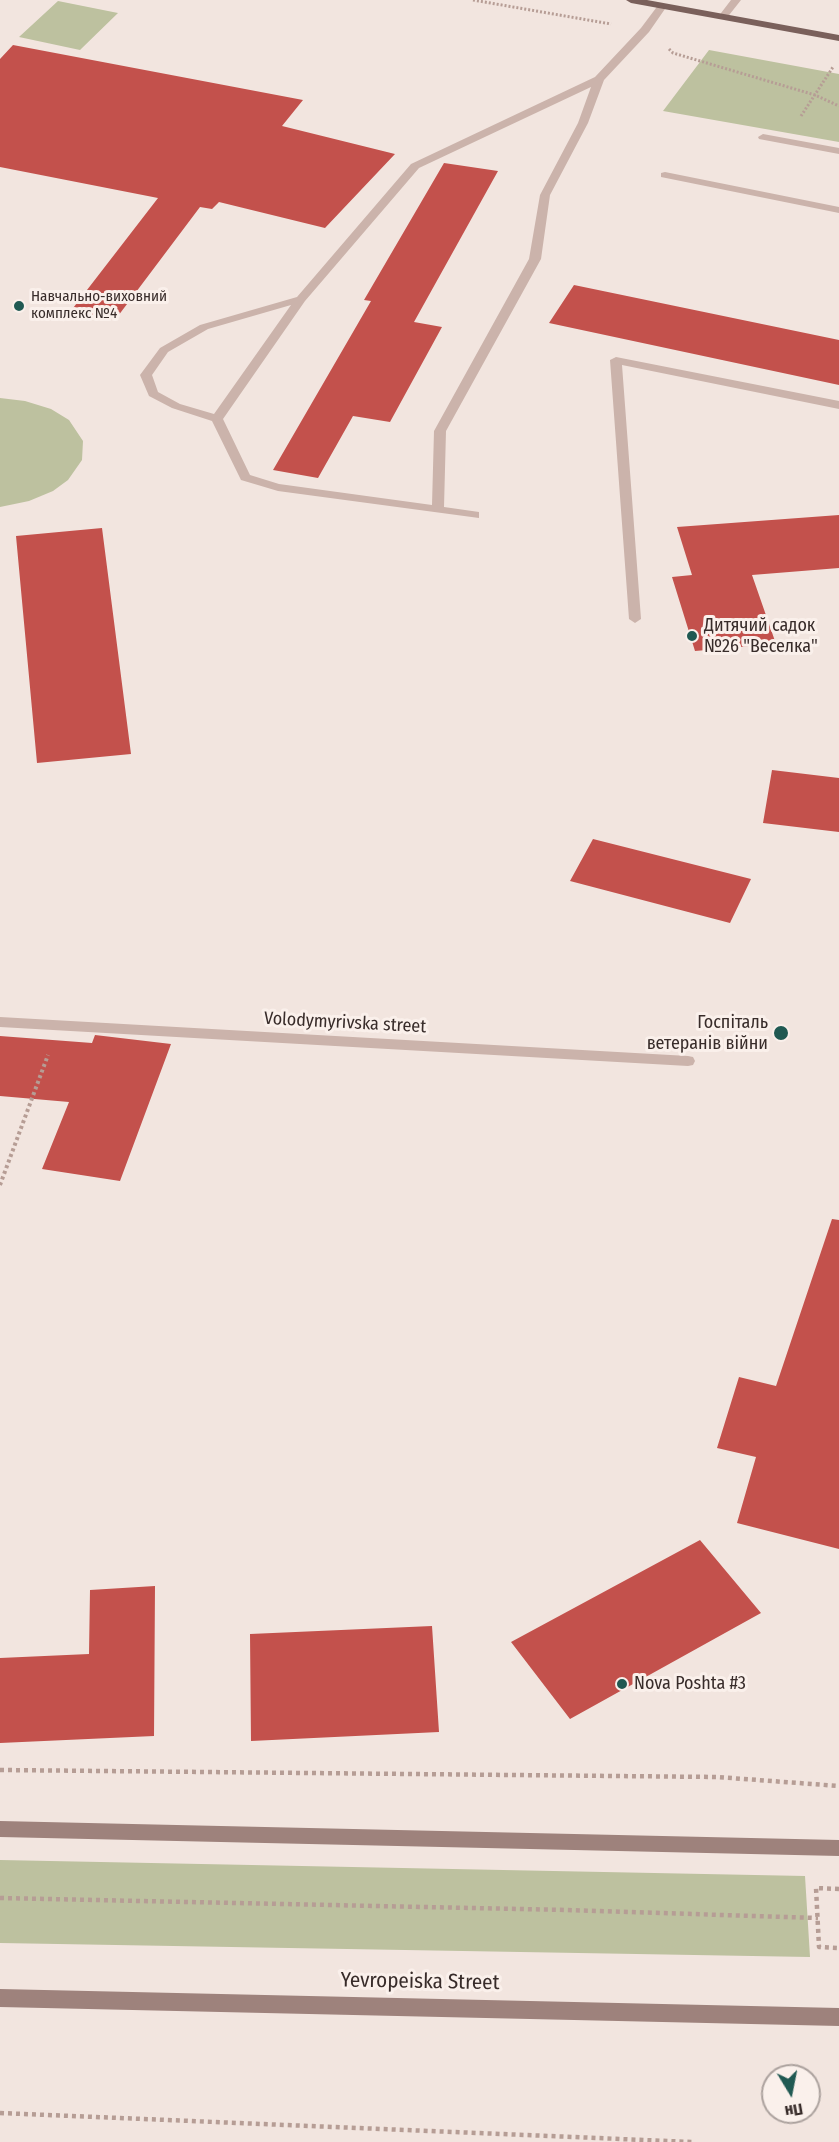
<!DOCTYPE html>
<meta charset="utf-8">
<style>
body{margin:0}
#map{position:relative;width:839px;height:2142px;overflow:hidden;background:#f2e5df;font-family:"Fira Sans Condensed",sans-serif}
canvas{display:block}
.north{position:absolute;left:761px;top:2064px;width:60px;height:60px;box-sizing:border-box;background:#faf0eb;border:2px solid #aca29e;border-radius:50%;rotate:170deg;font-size:16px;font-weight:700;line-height:24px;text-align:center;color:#382c2a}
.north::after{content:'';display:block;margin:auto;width:21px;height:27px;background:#205952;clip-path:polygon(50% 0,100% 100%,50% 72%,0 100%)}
</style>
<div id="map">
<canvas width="839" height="2142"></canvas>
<div class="north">Пн</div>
</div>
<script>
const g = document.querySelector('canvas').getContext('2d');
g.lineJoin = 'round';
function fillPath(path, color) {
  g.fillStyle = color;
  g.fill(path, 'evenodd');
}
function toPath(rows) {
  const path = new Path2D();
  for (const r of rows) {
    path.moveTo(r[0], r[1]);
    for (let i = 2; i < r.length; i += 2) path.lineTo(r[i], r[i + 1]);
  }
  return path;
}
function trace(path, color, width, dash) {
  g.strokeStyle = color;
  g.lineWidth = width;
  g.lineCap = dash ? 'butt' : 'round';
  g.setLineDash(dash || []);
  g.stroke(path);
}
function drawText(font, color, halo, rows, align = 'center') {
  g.font = font + ' "Fira Sans Condensed",sans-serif';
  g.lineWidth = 6;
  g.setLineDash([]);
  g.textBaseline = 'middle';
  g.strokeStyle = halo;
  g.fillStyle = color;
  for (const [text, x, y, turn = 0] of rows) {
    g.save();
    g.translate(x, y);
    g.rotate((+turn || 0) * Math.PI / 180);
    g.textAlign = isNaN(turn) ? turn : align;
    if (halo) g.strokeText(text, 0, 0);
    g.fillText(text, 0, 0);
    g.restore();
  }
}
const green = toPath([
 [58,1,118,13,80,50,19,37],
 [709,50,839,74,839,142,663,111],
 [0,398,25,401,51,409,69,420,83,441,82,460,68,480,53,491,29,501,0,507],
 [0,1860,805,1876,810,1957,0,1943]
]);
const building = toPath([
 [13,45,303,100,282,126,395,154,325,228,219,202,212,209,200,207,115,320,70,312,158,198,0,167,0,59],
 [444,163,498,171,414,322,442,327,390,422,353,416,318,478,273,470,371,301,364,300],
 [574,285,839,340,839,385,549,323],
 [839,515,839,568,752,575,776,644,695,651,672,577,692,575,677,527],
 [102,528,131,754,37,763,16,536],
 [772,770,839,778,839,832,763,823],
 [593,839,751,879,730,923,570,881],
 [95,1035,171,1044,120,1181,42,1169,69,1102,0,1096,0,1036,92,1043],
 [832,1219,839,1220,839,1549,737,1523,756,1457,717,1448,739,1377,776,1386],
 [700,1540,761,1613,570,1719,511,1642],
 [155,1586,154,1736,0,1743,0,1658,89,1654,90,1590],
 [432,1626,439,1732,251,1741,250,1634]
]);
const pathFar2 = toPath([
 [473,0,611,24],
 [669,49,673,53,815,95,839,106],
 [801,116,833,67]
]);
const pathFar1 = toPath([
 [0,1185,48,1055]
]);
const path = toPath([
 [0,1770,717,1777,839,1786],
 [839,1889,816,1888,819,1947,839,1948],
 [0,1898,566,1910,818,1918],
 [0,2113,692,2142]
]);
const lane = toPath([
 [731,0,741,0,726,19,720,19,718,17,731,0],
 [662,3,667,6,649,32,604,80,588,123,550,195,541,259,446,431,444,507,479,512,479,518,278,491,241,480,212,421,172,408,149,396,140,375,160,348,200,325,297,297,411,164,595,77,641,28,659,4,662,3],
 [591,87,578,123,540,195,529,259,434,431,432,505,279,484,250,475,223,419,305,301,419,168,591,87],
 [291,305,214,414,180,404,158,392,152,375,168,352,208,329,291,305],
 [763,134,839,148,839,154,759,139,758,137,763,134],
 [665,172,839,207,839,213,661,177,661,173,665,172],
 [616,357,839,401,839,409,622,365,641,619,635,623,629,619,610,360,616,357]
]);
const street = toPath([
 [0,1017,688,1056,693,1057,695,1061,693,1065,688,1066,0,1027,0,1017]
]);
const secondary = toPath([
 [0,1821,839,1840,839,1856,0,1837,0,1821],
 [0,1989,839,2008,839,2026,0,2007,0,1989]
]);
const primary = toPath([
 [626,0,647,0,839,35,839,41,631,3,626,0]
]);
const markers = [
 [19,306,6,"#205952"],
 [692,636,6,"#205952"],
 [781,1033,8,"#205952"],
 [622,1684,6,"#205952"]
];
const farPoinames = [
 ["Навчально-виховний",31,297],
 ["комплекс №4",31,314]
];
const poiNames = [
 ["Дитячий садок",704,626],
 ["№26 \"Веселка\"",704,647],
 ["Госпіталь",768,1023,"right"],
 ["ветеранів війни",768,1044,"right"],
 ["Nova Poshta #3",634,1684]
];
const streetNames = [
 ["Volodymyrivska street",345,1023,3]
];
const nearStreetnames = [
 ["Yevropeiska Street",420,1982,1]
];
fillPath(green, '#bdc19f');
fillPath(building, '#c3514c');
trace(pathFar2, '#b69d95', 3, [2, 2]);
trace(pathFar1, '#b69d95', 4, [3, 3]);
trace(path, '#b69d95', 4.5, [4, 4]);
fillPath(lane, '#cbb3ab');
fillPath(street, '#cbb3ab');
fillPath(secondary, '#9e827c');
fillPath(primary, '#7a605b');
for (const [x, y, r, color] of markers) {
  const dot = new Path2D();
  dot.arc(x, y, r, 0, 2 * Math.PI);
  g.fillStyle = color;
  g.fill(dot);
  trace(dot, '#faf0eb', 2);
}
drawText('15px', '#382c2a', '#faf0eb', farPoinames, 'left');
drawText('18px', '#382c2a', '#faf0eb', poiNames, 'left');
drawText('18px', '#382c2a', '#faf0eb', streetNames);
drawText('21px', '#382c2a', '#faf0eb', nearStreetnames);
</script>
